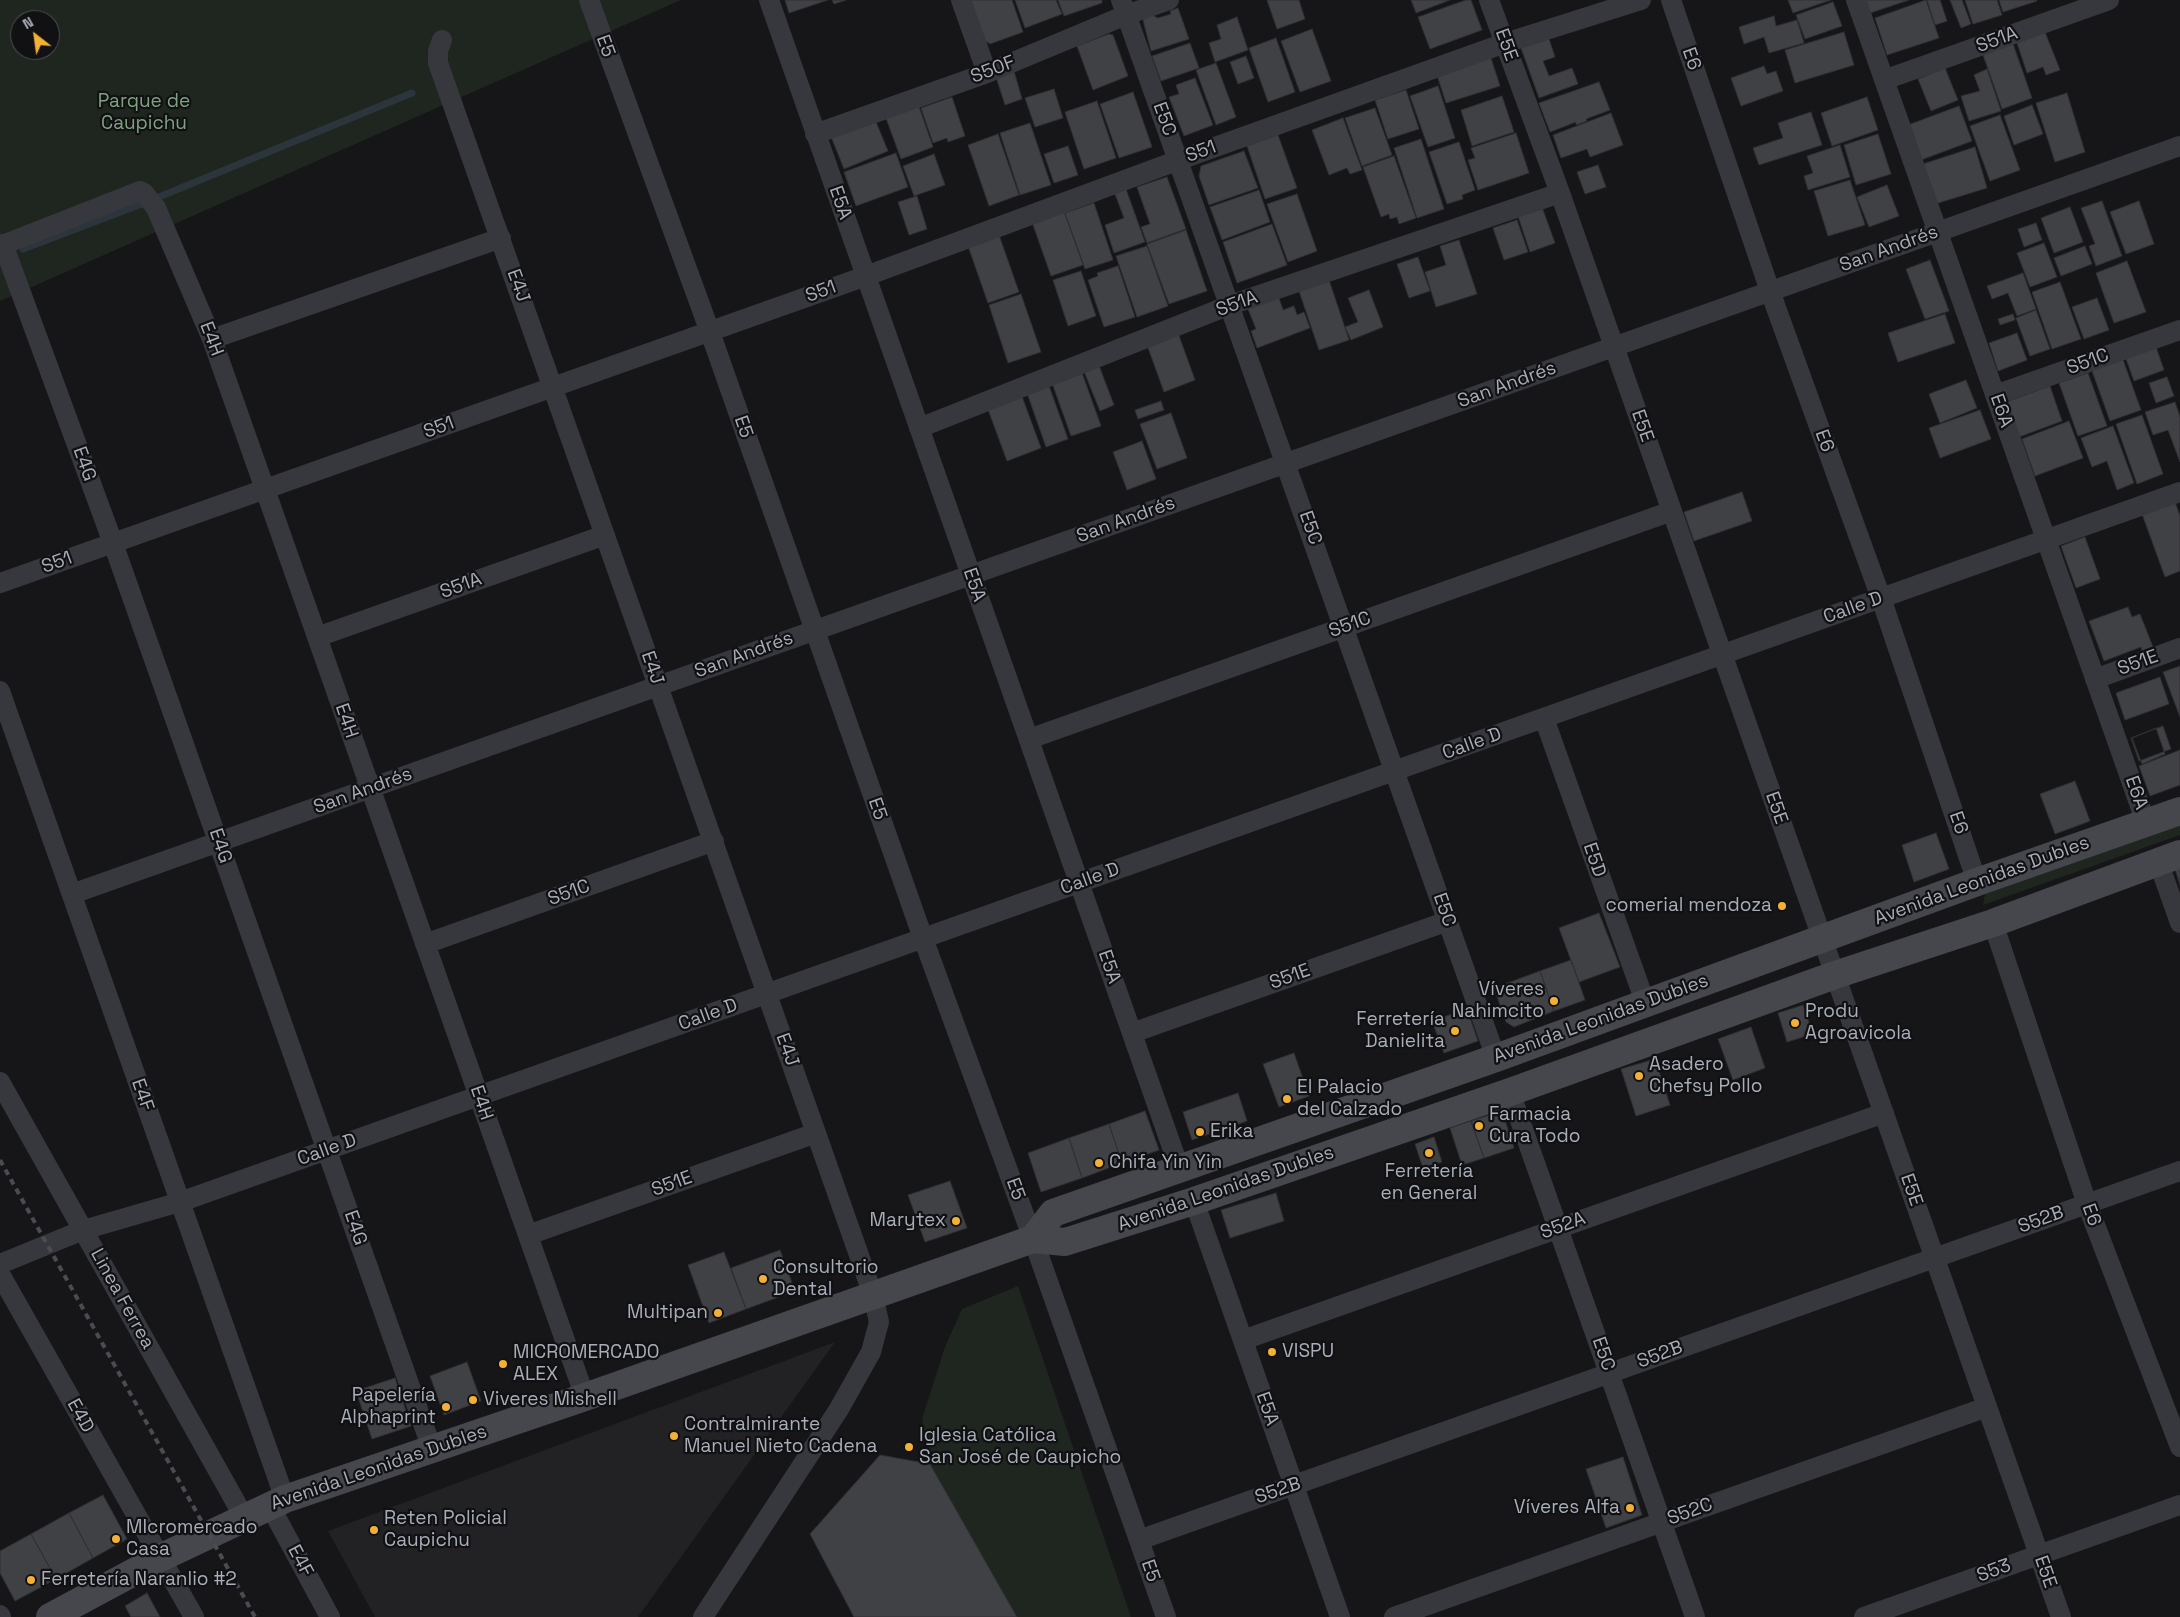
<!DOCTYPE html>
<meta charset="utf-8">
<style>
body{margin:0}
#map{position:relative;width:2180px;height:1617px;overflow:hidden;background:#161618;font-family:"Space Grotesk",sans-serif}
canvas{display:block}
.north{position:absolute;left:10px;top:10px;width:50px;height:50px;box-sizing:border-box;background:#111113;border:1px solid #4d4f55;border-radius:50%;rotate:330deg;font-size:14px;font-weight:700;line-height:20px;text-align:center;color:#a8adb8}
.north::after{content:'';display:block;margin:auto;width:18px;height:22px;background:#f2b134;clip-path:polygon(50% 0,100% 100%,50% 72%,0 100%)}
</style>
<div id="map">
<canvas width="2180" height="1617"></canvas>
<div class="north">N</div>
</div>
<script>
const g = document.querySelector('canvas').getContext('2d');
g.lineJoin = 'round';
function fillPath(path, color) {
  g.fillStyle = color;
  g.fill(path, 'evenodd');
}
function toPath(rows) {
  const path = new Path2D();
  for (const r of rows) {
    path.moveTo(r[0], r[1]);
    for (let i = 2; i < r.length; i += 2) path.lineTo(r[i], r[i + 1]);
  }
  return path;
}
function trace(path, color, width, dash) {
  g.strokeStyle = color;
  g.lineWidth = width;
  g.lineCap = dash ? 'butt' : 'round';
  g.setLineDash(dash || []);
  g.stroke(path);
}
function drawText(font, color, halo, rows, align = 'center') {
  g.font = font + ' "Space Grotesk",sans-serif';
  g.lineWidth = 4.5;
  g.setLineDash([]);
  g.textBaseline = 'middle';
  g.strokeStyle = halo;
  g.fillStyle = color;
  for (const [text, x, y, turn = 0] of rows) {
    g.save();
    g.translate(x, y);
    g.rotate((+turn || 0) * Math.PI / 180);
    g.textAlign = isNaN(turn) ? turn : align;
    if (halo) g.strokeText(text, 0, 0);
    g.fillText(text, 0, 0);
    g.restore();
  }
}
const built = toPath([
 [835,1342,638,1617,375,1617,328,1531]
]);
const green = toPath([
 [0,0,681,0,0,301],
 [20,20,50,20,50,50,20,50],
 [2180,825,2180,835,1983,905,1985,894],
 [1018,1286,1131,1617,1017,1617,930,1464,922,1419,945,1347,962,1309]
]);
const stream = toPath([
 [154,199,412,93],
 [23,249,147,202]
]);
const building = toPath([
 [785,0,828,0,789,13,785,0],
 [832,0,846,0,834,4,832,0],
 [970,0,1012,0,1023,32,990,44,984,40,970,0],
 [1015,0,1056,0,1062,14,1025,28,1015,0],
 [1058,0,1102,0,1102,3,1064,16,1058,0],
 [1267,0,1299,0,1305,19,1277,29,1267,0],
 [1411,0,1450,0,1416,13,1411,0],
 [1466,0,1471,0,1482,30,1430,49,1418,17,1466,0],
 [1788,0,1831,0,1793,13,1788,0],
 [1866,0,1909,0,1870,13,1866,0],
 [1926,0,1939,38,1887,55,1875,18,1926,0],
 [1927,0,1940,0,1947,21,1935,25,1927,0],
 [1950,0,1962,0,1971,24,1961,28,1950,0],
 [1965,0,1997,0,2002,15,1973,24,1965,0],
 [1999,0,2036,0,2037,1,2003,12,1999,0],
 [1833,2,1842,26,1805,39,1796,15,1833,2],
 [1178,8,1189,39,1151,51,1143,20,1152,15,1158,18,1171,14,1170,11,1178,8],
 [1774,16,1776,26,1797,20,1804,43,1769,53,1764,37,1744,44,1739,27,1774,16],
 [1237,17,1248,50,1215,62,1209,43,1221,39,1217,25,1237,17],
 [1312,29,1331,81,1300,92,1281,41,1312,29],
 [1844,32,1854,65,1795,83,1785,50,1844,32],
 [2045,32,2060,70,2046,75,2043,67,2027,73,2017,43,2045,32],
 [1109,34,1113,35,1128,76,1093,90,1077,46,1109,34],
 [1276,38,1295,92,1268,102,1249,48,1276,38],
 [1549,39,1555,57,1543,61,1549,76,1572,68,1578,84,1539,98,1521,48,1549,39],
 [2012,41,2032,98,2002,109,1982,52,2012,41],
 [1190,43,1199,68,1161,81,1152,56,1190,43],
 [1246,56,1254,78,1238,84,1230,62,1246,56],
 [1491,58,1500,86,1446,103,1437,75,1491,58],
 [1216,63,1236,117,1216,125,1196,70,1216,63],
 [1764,66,1767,74,1776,71,1783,91,1741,106,1731,78,1764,66],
 [1945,68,1958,100,1931,111,1918,79,1945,68],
 [1987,69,2001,111,1969,121,1961,96,1980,91,1974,75,1987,69],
 [1014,71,1022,99,1005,105,996,77,1014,71],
 [1195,78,1213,125,1184,136,1169,97,1179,94,1176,85,1195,78],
 [1599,82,1610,110,1586,119,1587,121,1576,125,1576,122,1550,132,1539,103,1599,82],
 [1438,86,1455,138,1428,147,1410,96,1438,86],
 [1054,89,1063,118,1035,127,1025,98,1054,89],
 [1406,90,1419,129,1388,139,1375,100,1406,90],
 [1133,92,1152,147,1119,158,1100,104,1133,92],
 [2067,93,2085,152,2055,162,2036,103,2067,93],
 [1502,96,1514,132,1472,146,1461,110,1502,96],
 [952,97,965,136,948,142,947,138,933,143,921,108,952,97],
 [1867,97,1878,130,1832,146,1821,113,1867,97],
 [916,98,933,147,901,159,883,110,916,98],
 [1097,101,1116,158,1084,169,1065,112,1097,101],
 [2032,105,2043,134,2014,145,2004,116,2032,105],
 [1959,106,1972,141,1921,160,1908,125,1959,106],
 [1375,108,1392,155,1362,166,1345,118,1375,108],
 [1811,112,1822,145,1759,165,1753,148,1783,138,1778,123,1811,112],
 [1611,113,1623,145,1590,157,1587,149,1561,158,1553,135,1611,113],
 [2000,115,2020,170,1990,181,1970,126,2000,115],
 [874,117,888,151,844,169,830,134,874,117],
 [1343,118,1362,170,1350,174,1347,168,1329,175,1312,130,1343,118],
 [1030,123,1051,185,1020,195,1000,133,1030,123],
 [1516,133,1529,173,1478,190,1468,160,1475,158,1471,148,1516,133],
 [998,134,1019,195,989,206,968,145,998,134],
 [1878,134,1891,174,1856,185,1844,145,1878,134],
 [1278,135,1297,188,1265,199,1247,146,1278,135],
 [1421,139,1444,209,1417,218,1394,148,1421,139],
 [1459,142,1475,190,1462,195,1463,199,1447,204,1429,152,1459,142],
 [1840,145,1850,177,1808,190,1804,176,1813,173,1807,156,1840,145],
 [1068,146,1078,175,1054,183,1044,154,1068,146],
 [1975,147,1987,188,1935,204,1923,164,1975,147],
 [1244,151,1258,188,1209,205,1199,176,1201,166,1244,151],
 [896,153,908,187,856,206,844,172,896,153],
 [934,154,945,185,914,196,903,166,934,154],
 [1394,156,1416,218,1399,224,1397,217,1390,219,1389,214,1381,217,1363,167,1394,156],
 [1598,165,1606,187,1585,194,1577,172,1598,165],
 [1167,177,1186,229,1147,243,1141,227,1150,224,1137,187,1167,177],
 [1850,180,1865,225,1828,236,1814,191,1850,180],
 [1887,185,1899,216,1869,227,1857,197,1887,185],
 [1126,189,1145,242,1114,253,1105,225,1124,218,1115,194,1126,189],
 [1259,190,1270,222,1222,240,1210,207,1259,190],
 [1297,194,1317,251,1288,262,1267,204,1297,194],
 [917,196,927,229,909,235,898,202,917,196],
 [2102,201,2122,256,2096,266,2089,246,2095,244,2081,208,2102,201],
 [2139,201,2154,244,2126,254,2110,212,2139,201],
 [1094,203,1113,260,1085,269,1065,213,1094,203],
 [1542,207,1555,243,1530,252,1517,213,1542,207],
 [2070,207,2083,242,2054,253,2041,218,2070,207],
 [1064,211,1083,265,1051,276,1032,222,1064,211],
 [1517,220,1528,252,1504,260,1493,228,1517,220],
 [2036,223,2042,240,2024,247,2018,229,2036,223],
 [1272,224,1287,265,1237,283,1223,242,1272,224],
 [1186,230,1207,291,1169,304,1147,244,1186,230],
 [999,235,1019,292,988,303,968,246,999,235],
 [1459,240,1477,294,1436,307,1425,272,1446,265,1440,246,1459,240],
 [2044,243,2057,277,2030,287,2017,253,2044,243],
 [1147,246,1168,306,1137,317,1116,256,1147,246],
 [2085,246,2092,264,2061,276,2054,258,2085,246],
 [1418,257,1430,291,1409,298,1397,264,1418,257],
 [1930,260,1949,311,1925,319,1906,269,1930,260],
 [2127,261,2146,312,2114,323,2096,273,2127,261],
 [1118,266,1135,317,1104,327,1088,280,1098,276,1097,273,1118,266],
 [1081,271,1096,316,1068,326,1053,280,1081,271],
 [2023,273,2036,309,2017,316,2008,293,1992,299,1987,286,2023,273],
 [1329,280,1349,340,1319,350,1299,291,1329,280],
 [2060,282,2081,339,2052,349,2032,292,2060,282],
 [1369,290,1383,327,1351,340,1345,327,1358,322,1348,298,1369,290],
 [1021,294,1041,352,1008,363,989,305,1021,294],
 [1279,298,1283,310,1294,306,1297,315,1304,312,1310,328,1257,348,1251,331,1256,329,1248,309,1279,298],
 [2097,298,2109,330,2084,339,2072,307,2097,298],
 [2036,310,2050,349,2030,356,2016,318,2036,310],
 [1945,314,1955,343,1898,362,1888,333,1945,314],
 [2013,314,2015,320,2000,325,1998,319,2013,314],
 [1178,333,1195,380,1164,392,1147,345,1178,333],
 [2017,333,2027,360,1998,371,1989,343,2017,333],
 [2155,344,2164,370,2134,381,2125,356,2155,344],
 [2122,357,2141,410,2110,421,2091,368,2122,357],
 [1098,363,1114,405,1100,411,1083,369,1098,363],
 [1081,370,1101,426,1071,436,1051,380,1081,370],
 [2088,373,2107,426,2078,436,2059,383,2088,373],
 [2167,377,2174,396,2156,403,2149,383,2167,377],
 [1966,380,1977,408,1940,423,1929,394,1966,380],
 [1048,383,1068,439,1046,447,1026,390,1048,383],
 [2050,386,2062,421,2019,437,2006,402,2050,386],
 [1020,391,1041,448,1007,461,986,404,1020,391],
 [1161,401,1164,410,1138,419,1135,410,1161,401],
 [2175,402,2180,417,2180,462,2168,430,2153,435,2145,412,2175,402],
 [1980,410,1991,439,1940,458,1929,428,1980,410],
 [1171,413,1187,458,1157,469,1140,424,1171,413],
 [2142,415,2163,474,2137,484,2116,424,2142,415],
 [2069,421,2083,458,2035,476,2022,439,2069,421],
 [2113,426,2134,483,2117,490,2107,461,2092,467,2081,438,2113,426],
 [1142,441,1156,479,1127,490,1113,452,1142,441],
 [1742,492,1752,521,1694,541,1684,512,1742,492],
 [2175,502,2180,516,2180,571,2165,577,2142,514,2175,502],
 [2085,537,2100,579,2076,588,2061,546,2085,537],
 [2128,607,2132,617,2140,614,2153,647,2142,651,2141,647,2104,661,2089,621,2128,607],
 [2180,666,2180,717,2163,672,2180,666],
 [2160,677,2169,704,2125,720,2116,693,2160,677],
 [2163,726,2171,749,2139,761,2131,738,2163,726],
 [2156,728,2165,754,2142,764,2132,738,2156,728],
 [2180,750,2180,785,2150,796,2139,766,2180,750],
 [2075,781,2090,821,2055,834,2040,794,2075,781],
 [1936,833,1949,869,1914,882,1902,845,1936,833],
 [2180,867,2180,885,2175,869,2180,867],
 [1599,913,1620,967,1579,982,1559,928,1599,913],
 [1571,960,1585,1000,1554,1011,1540,971,1571,960],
 [1540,971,1554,1011,1514,1027,1506,1022,1494,988,1540,971],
 [1803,1005,1813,1034,1787,1042,1778,1013,1803,1005],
 [1467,1009,1478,1041,1444,1053,1432,1021,1467,1009],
 [1751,1027,1765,1068,1733,1080,1718,1039,1751,1027],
 [1294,1053,1309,1096,1279,1107,1263,1064,1294,1053],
 [1655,1059,1670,1105,1636,1116,1621,1069,1655,1059],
 [1238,1093,1247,1121,1192,1140,1183,1112,1238,1093],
 [1145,1111,1159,1150,1122,1163,1109,1124,1145,1111],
 [1502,1111,1514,1148,1484,1158,1471,1121,1502,1111],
 [1471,1121,1484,1158,1462,1165,1450,1128,1471,1121],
 [1109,1124,1122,1163,1082,1178,1069,1138,1109,1124],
 [1434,1137,1442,1162,1423,1168,1415,1144,1434,1137],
 [1069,1138,1082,1178,1041,1192,1028,1153,1069,1138],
 [950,1181,967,1228,925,1242,908,1195,950,1181],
 [1276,1193,1284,1221,1230,1238,1221,1210,1276,1193],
 [780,1250,795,1291,746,1309,731,1268,780,1250],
 [724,1252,746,1309,709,1323,688,1265,724,1252],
 [467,1362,481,1401,444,1415,430,1376,467,1362],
 [395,1378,411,1426,372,1439,356,1391,395,1378],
 [880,1455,930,1464,1017,1617,854,1617,810,1534,880,1455],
 [1623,1457,1642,1515,1606,1528,1586,1469,1623,1457],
 [103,1495,127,1539,93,1558,69,1513,103,1495],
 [69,1513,93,1558,56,1579,31,1534,69,1513],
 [31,1534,56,1579,15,1601,0,1573,0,1551,31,1534],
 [147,1593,160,1617,131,1617,125,1606,147,1593]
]);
const street = toPath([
 [589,0,710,332,923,938,1033,1239,1166,1617],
 [769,0,1180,1170],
 [961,0,987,73],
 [1121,0,1496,1058],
 [1489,0,1560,193,2061,1617],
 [1671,0,1770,291,1881,598,1977,882],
 [1856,0,2146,823],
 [442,40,438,51,438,63,816,1133,873,1295,879,1322,871,1352,839,1409,703,1617],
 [1884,80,2109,0],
 [815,134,987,73,1126,15,1169,0],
 [3,244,113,543,432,1449],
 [0,246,140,191,144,193,156,208,212,339,585,1397],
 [212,339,501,238],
 [1995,395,2180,330],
 [919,428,1230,305,1560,193],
 [0,583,866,276,1179,160,1505,43,1641,0],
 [317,637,605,535],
 [2095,679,2180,648],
 [0,691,285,1499],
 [1544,718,1645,1002],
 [1029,739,1672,511],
 [2158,861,2180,923],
 [72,894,2180,146],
 [1993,923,2087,1204,2180,1447],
 [425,944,714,841],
 [1132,1033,1448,921],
 [0,1082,244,1517],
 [1510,1092,1695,1617],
 [1194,1201,1340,1617],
 [528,1235,816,1133],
 [0,1264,83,1230,180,1202,2180,492],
 [0,1274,194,1617],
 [1243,1340,1884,1113],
 [270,1506,330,1617],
 [1139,1540,2180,1171],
 [0,1615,1,1617],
 [1394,1617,1987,1407],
 [1864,1617,2180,1505]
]);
const secondary = toPath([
 [1033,1239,1053,1213,1496,1058,1977,882,2180,811],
 [50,1617,160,1558,285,1499,585,1397,1033,1239,1065,1242,1194,1201,1510,1092,1835,975,1993,923,2180,854]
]);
const rail = toPath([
 [0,1160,255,1617]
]);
const markers = [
 [1782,906,5,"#f2b134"],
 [1554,1001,5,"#f2b134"],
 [1795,1023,5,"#f2b134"],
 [1455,1031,5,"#f2b134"],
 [1639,1076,5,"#f2b134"],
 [1287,1099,5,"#f2b134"],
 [1479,1126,5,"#f2b134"],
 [1200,1132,5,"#f2b134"],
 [1429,1153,5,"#f2b134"],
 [1099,1163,5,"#f2b134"],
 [956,1221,5,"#f2b134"],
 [763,1279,5,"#f2b134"],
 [718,1313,5,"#f2b134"],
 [1272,1352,5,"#f2b134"],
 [503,1364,5,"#f2b134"],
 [473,1400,5,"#f2b134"],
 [446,1407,5,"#f2b134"],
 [674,1436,5,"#f2b134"],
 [909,1447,5,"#f2b134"],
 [1630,1508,5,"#f2b134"],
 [374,1530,5,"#f2b134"],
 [116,1539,5,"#f2b134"],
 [31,1580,5,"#f2b134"]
];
const streetNames = [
 ["S51A",1997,40,-20],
 ["E5E",1506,45,70],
 ["E5",605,46,70],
 ["E6",1691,59,71],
 ["S50F",993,70,-21],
 ["E5C",1164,119,70],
 ["S51",1201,152,-20],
 ["E5A",840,203,71],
 ["San Andrés",1889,249,-20],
 ["E4J",518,286,70],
 ["S51",821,292,-20],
 ["S51A",1237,304,-20],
 ["E4H",211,339,69],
 ["S51C",2088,362,-20],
 ["San Andrés",1507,385,-20],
 ["E6A",2001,411,71],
 ["E5E",1642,426,71],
 ["E5",743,427,71],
 ["S51",439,428,-20],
 ["E6",1824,441,70],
 ["E4G",84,464,70],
 ["San Andrés",1126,520,-20],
 ["E5C",1310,528,71],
 ["S51",57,563,-20],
 ["E5A",974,585,71],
 ["S51A",461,586,-20],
 ["Calle D",1853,608,-20],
 ["S51C",1350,625,-20],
 ["San Andrés",744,655,-20],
 ["S51E",2138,663,-20],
 ["E4J",652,668,71],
 ["E4H",346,721,71],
 ["Calle D",1472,744,-20],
 ["San Andrés",363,791,-20],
 ["E6A",2136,793,71],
 ["E5E",1776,808,71],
 ["E5",877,809,71],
 ["E6",1958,823,71],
 ["E4G",220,846,71],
 ["E5D",1594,860,71],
 ["Calle D",1090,879,-20],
 ["Avenida Leonidas Dubles",1982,881,-20],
 ["S51C",569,893,-20],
 ["E5C",1444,910,71],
 ["E5A",1109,967,71],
 ["S51E",1290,977,-20],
 ["Calle D",708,1015,-20],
 ["Avenida Leonidas Dubles",1601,1019,-20],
 ["E4J",787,1050,70],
 ["E4F",142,1095,71],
 ["E4H",481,1103,71],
 ["Calle D",327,1150,-20],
 ["S51E",672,1184,-20],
 ["E5",1015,1189,70],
 ["Avenida Leonidas Dubles",1226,1189,-19],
 ["E5E",1911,1190,71],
 ["E6",2091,1215,70],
 ["S52B",2041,1220,-20],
 ["S52A",1563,1226,-20],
 ["E4G",355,1228,71],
 ["Linea Ferrea",122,1299,61],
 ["E5C",1603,1354,71],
 ["S52B",1660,1355,-20],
 ["E5A",1267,1409,71],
 ["E4D",80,1416,61],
 ["Avenida Leonidas Dubles",379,1468,-19],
 ["S52B",1278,1491,-19],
 ["S52C",1690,1512,-20],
 ["E4F",300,1561,62],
 ["E5",1150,1571,71],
 ["S53",1994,1571,-20],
 ["E5E",2045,1572,71]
];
const parkNames = [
 ["Parque de",144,102],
 ["Caupichu",144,124]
];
const poiNames = [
 ["comerial mendoza",1772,906,"right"],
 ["Víveres",1544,990,"right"],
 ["Nahimcito",1544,1012,"right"],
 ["Produ",1805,1012],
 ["Agroavicola",1805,1034],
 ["Ferretería",1445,1020,"right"],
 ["Danielita",1445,1042,"right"],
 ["Asadero",1649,1065],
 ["Chefsy Pollo",1649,1087],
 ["El Palacio",1297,1088],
 ["del Calzado",1297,1110],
 ["Farmacia",1489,1115],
 ["Cura Todo",1489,1137],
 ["Erika",1210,1132],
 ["Chifa Yin Yin",1109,1163],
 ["Ferretería",1429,1172,"center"],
 ["en General",1429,1194,"center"],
 ["Marytex",946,1221,"right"],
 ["Consultorio",773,1268],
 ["Dental",773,1290],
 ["Multipan",708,1313,"right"],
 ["VISPU",1282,1352],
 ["MICROMERCADO",513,1353],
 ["ALEX",513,1375],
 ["Papelería",436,1396,"right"],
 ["Alphaprint",436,1418,"right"],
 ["Viveres Mishell",483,1400],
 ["Contralmirante",684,1425],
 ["Manuel Nieto Cadena",684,1447],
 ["Iglesia Católica",919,1436],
 ["San José de Caupicho",919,1458],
 ["Víveres Alfa",1620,1508,"right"],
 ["Reten Policial",384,1519],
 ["Caupichu",384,1541],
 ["MIcromercado",126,1528],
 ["Casa",126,1550],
 ["Ferretería Naranlio #2",41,1580]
];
fillPath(built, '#222225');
fillPath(green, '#1e261f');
trace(stream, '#2c353c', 7);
fillPath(building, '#404145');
trace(building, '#303034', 1);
trace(street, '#37383d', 20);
trace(secondary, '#45474d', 28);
trace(rail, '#4a4c52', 4, [6, 5]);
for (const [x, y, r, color] of markers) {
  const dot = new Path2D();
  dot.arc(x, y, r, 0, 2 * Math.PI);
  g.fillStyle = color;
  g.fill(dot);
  trace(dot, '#111113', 2);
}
drawText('19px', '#a8adb8', '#111113', streetNames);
drawText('19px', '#7fa381', '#111113', parkNames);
drawText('19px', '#a8adb8', '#111113', poiNames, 'left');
</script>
